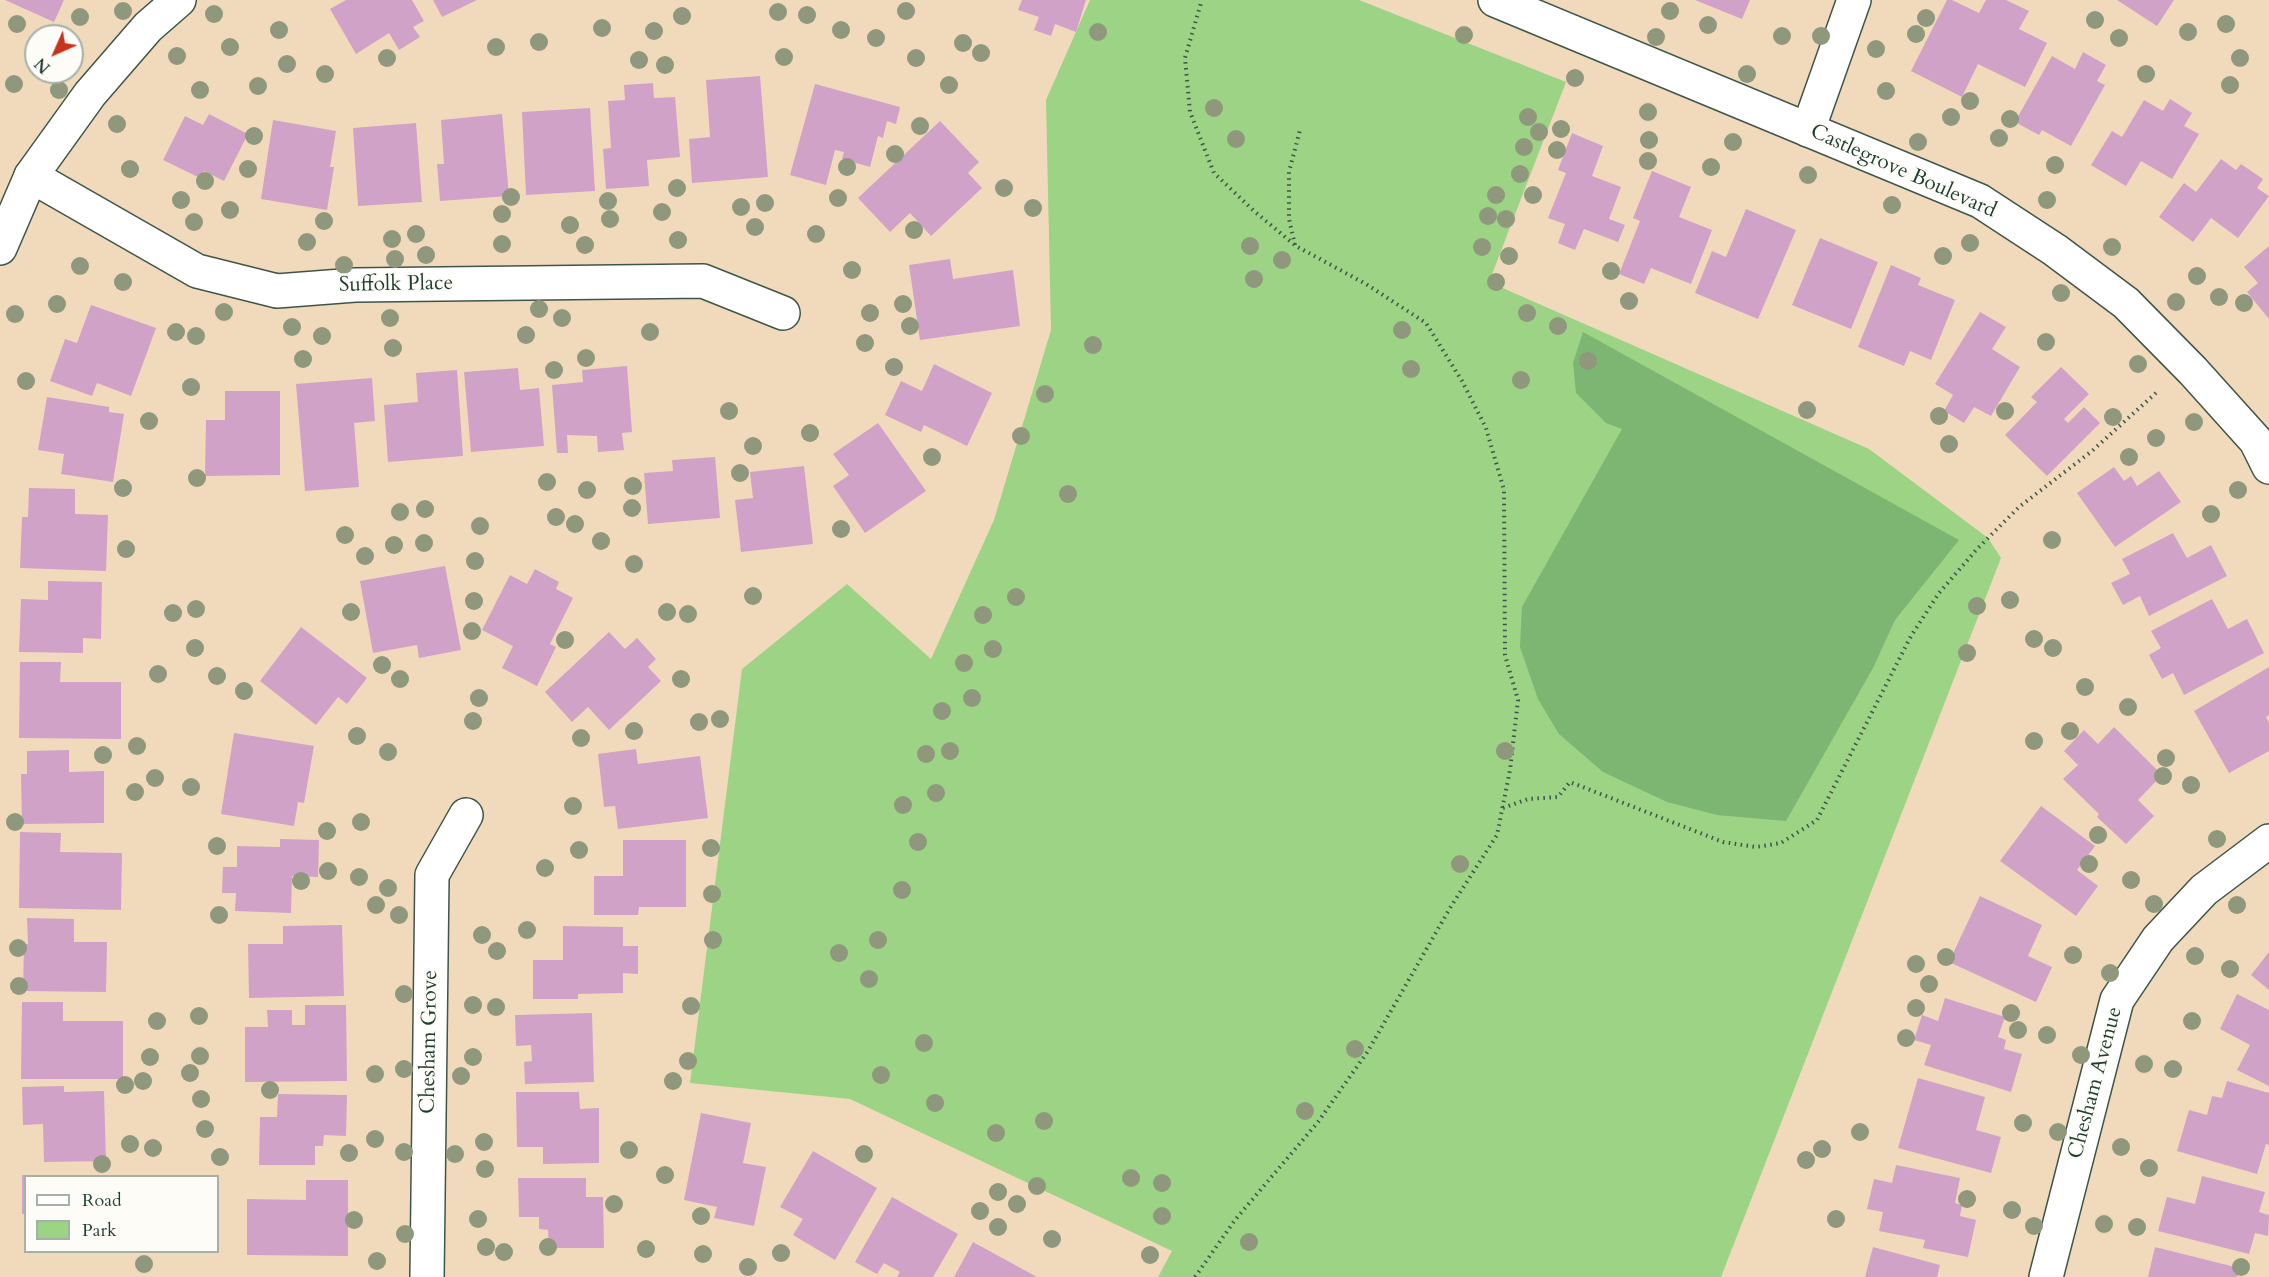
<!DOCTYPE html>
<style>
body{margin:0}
#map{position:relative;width:2269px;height:1277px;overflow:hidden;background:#f1dabb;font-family:Cardo,serif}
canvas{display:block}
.legend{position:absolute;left:24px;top:1175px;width:195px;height:78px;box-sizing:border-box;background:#fdfcf7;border:2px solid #a4b0a9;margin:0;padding:8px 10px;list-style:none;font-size:18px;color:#1f3d34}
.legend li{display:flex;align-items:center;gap:12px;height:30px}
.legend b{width:30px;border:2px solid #a4b0a9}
.north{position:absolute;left:24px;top:24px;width:60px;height:60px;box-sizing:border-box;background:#fdfcf7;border:2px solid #a4b0a9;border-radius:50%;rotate:225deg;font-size:16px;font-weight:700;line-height:24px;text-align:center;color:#1f3d34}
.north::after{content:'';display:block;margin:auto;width:21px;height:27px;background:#c8321e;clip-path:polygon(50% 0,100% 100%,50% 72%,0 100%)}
</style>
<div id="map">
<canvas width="2269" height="1277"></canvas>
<ul class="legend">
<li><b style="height:8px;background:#fff"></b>Road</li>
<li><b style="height:16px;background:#9cd385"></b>Park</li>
</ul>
<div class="north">N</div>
</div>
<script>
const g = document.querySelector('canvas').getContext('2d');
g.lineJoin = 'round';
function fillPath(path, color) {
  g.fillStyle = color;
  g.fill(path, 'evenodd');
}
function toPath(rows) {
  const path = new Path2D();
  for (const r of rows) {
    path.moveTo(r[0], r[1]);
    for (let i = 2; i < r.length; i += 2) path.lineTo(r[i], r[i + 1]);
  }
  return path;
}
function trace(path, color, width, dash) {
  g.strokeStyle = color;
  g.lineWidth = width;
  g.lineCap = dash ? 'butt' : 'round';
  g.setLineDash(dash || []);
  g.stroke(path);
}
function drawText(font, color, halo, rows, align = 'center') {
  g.font = font + ' Cardo,serif';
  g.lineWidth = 5;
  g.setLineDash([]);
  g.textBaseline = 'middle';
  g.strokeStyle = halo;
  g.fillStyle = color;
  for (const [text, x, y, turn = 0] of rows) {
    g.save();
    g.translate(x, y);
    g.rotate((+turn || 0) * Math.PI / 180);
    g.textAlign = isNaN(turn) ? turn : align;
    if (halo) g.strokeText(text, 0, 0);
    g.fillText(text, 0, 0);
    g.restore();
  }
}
const green = toPath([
 [1090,0,1359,0,1566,82,1489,282,1869,449,1988,538,2001,558,1721,1277,1158,1277,1172,1251,850,1099,690,1083,742,669,847,584,931,659,994,520,1051,330,1046,100]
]);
const forest = toPath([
 [1583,332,1959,540,1895,620,1873,668,1786,821,1717,815,1667,802,1603,772,1559,734,1538,699,1520,647,1522,607,1622,429,1606,423,1576,393,1573,363]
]);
const building = toPath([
 [5,0,64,0,54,22],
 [346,0,412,0,424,21,413,27,420,37,399,50,389,33,356,54,330,9],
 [433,0,477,0,442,17],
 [1022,0,1086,0,1076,32,1055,24,1051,36,1034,30,1039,17,1018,10],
 [1695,0,1750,0,1742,19],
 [1947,0,1952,0,1979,13,1986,0,2006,0,2029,11,2019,29,2047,43,2025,87,1978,64,1962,97,1911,71],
 [2117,0,2174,0,2157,26],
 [2083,52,2106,65,2097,81,2105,85,2071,146,2042,130,2039,135,2015,122,2052,56,2075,69],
 [760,76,768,177,692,183,689,139,710,137,706,80],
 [653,83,654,98,675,97,680,157,647,160,649,186,606,189,603,149,611,148,608,101,625,100,624,85],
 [815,84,900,107,896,124,887,121,883,138,878,136,870,167,842,159,844,152,835,150,826,185,790,175],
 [2170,99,2192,113,2184,126,2199,134,2172,179,2141,161,2126,186,2091,165,2112,131,2122,137,2144,100,2163,111],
 [590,108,595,191,526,195,522,112],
 [209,114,248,134,224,181,204,171,200,178,163,160,185,116,203,125],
 [502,114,509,196,440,201,437,164,444,164,441,120],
 [273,120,336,131,330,167,334,167,327,210,261,199],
 [940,121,979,162,968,173,982,188,931,236,910,213,890,232,858,198],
 [416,123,422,202,358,206,353,128],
 [1572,133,1603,146,1592,176,1621,187,1609,219,1625,225,1618,242,1584,229,1575,250,1558,243,1565,224,1548,218,1566,173,1558,170],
 [2221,159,2236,170,2241,164,2263,179,2257,188,2269,196,2238,238,2211,218,2193,242,2159,217,2184,183,2196,192],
 [1652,171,1691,187,1679,217,1712,230,1691,284,1651,268,1644,284,1619,274,1640,221,1633,218],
 [1746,209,1796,230,1758,319,1695,293,1712,251,1726,257],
 [1820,238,1878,262,1851,329,1792,305],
 [2269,246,2269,319,2247,292,2258,283,2244,267],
 [950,259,953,279,1013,270,1020,326,920,340,909,265],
 [1891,265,1921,278,1918,285,1955,300,1931,360,1910,351,1904,366,1858,347],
 [91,305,156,328,131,396,97,383,92,396,50,381,65,339,77,343],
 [1980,312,2006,327,1992,349,2020,367,1991,416,1974,407,1964,423,1944,411,1953,395,1935,384],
 [934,364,992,393,967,446,924,425,921,432,885,415,901,381,922,391],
 [627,366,632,432,622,433,624,450,598,452,597,436,567,435,568,453,557,453,552,385,583,382,582,370],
 [2061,367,2089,394,2064,419,2068,423,2084,407,2100,423,2047,476,2005,435,2037,402,2031,397],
 [518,368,520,390,539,388,544,446,471,452,464,372],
 [457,370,463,456,388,462,384,405,418,402,416,373],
 [372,378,375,421,354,423,359,487,305,491,296,384],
 [225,391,280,391,280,475,205,476,206,420,225,420],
 [47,397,109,407,109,412,124,414,113,482,61,474,64,454,38,450],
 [878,423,926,491,865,533,833,486,849,475,833,454],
 [715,457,720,518,648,524,644,473,673,471,672,460],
 [804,466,813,544,741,552,735,500,753,498,750,472],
 [2114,467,2124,481,2131,476,2137,486,2159,471,2181,502,2115,547,2077,493],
 [29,488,75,489,75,514,108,515,106,571,20,568,22,517,28,517],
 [2173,533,2187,558,2211,545,2227,576,2149,616,2140,596,2123,605,2111,583,2130,574,2122,559],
 [445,566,461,650,419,658,417,645,373,653,360,581],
 [535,569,559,582,556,589,573,598,550,644,556,647,537,686,502,668,513,646,482,630,510,575,527,584],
 [48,581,102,582,101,639,83,638,83,653,19,652,21,599,48,600],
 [2212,599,2228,629,2247,619,2264,653,2184,695,2173,673,2162,679,2149,655,2161,648,2151,631],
 [301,627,367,678,347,704,338,697,316,725,260,681],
 [609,632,625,649,637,638,656,659,648,667,661,681,609,730,588,707,572,722,545,692],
 [20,662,61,662,60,682,121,682,121,739,19,738],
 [2269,667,2269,715,2266,717,2269,723,2269,751,2229,773,2194,711],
 [2114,727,2162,775,2138,800,2154,816,2126,844,2097,817,2099,814,2063,779,2078,765,2064,751,2084,730,2098,744],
 [234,733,314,746,304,803,298,802,294,826,221,814],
 [636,749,638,764,700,756,708,818,618,829,615,806,604,807,598,754],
 [69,750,69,772,104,771,104,823,22,824,21,774,27,774,27,751],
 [2041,806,2095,846,2077,870,2098,886,2076,916,2000,861],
 [20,832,61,833,60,852,122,853,121,910,19,908],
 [280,839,319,840,318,877,292,876,291,913,235,911,236,893,222,893,223,867,237,867,237,846,280,847],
 [623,840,686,840,686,907,639,907,638,915,594,915,594,876,623,876],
 [1980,896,2042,925,2028,956,2052,967,2036,1002,1949,962],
 [27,918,74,919,74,942,107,942,106,992,23,991,24,944,28,944],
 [342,925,344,996,249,998,248,944,283,944,283,926],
 [563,926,623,927,623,946,638,946,638,974,623,973,623,993,578,994,578,999,533,999,533,960,563,960],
 [2269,952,2269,990,2251,975],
 [2237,994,2269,1010,2269,1086,2237,1070,2250,1045,2220,1029],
 [1945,998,2005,1017,1998,1037,2006,1040,2004,1049,2022,1054,2011,1092,1924,1065,1931,1045,1914,1040,1922,1015,1938,1021],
 [22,1002,63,1002,63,1021,123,1021,123,1079,21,1079],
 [305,1005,346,1005,347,1081,245,1082,245,1027,268,1027,267,1010,292,1010,292,1025,305,1025],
 [592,1013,594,1082,525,1084,524,1062,532,1061,531,1045,516,1046,515,1015],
 [1918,1078,1985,1097,1976,1130,2001,1137,1991,1173,1898,1148],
 [2227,1081,2269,1093,2269,1145,2266,1144,2257,1174,2177,1151,2189,1110,2207,1115,2212,1096,2222,1098],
 [64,1086,64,1092,104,1091,106,1161,44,1162,43,1124,23,1125,22,1087],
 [516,1092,579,1092,580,1109,599,1108,599,1163,543,1164,543,1147,517,1147],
 [278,1094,347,1095,346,1136,324,1135,323,1146,315,1146,315,1165,259,1165,260,1117,277,1117],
 [701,1113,751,1123,743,1163,766,1167,754,1226,714,1218,717,1207,684,1200],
 [813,1151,877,1188,835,1260,793,1235,803,1219,780,1207],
 [1896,1165,1960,1178,1955,1203,1962,1205,1960,1216,1976,1220,1968,1257,1923,1248,1925,1240,1879,1231,1883,1212,1867,1209,1874,1179,1892,1183],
 [22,1175,26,1175,26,1214,22,1214],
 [2202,1176,2265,1192,2259,1212,2269,1215,2268,1236,2255,1233,2249,1254,2158,1231,2167,1197,2195,1204],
 [518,1178,586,1178,586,1197,603,1197,604,1248,549,1248,548,1230,539,1229,539,1217,519,1217],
 [306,1180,348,1180,348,1256,247,1255,247,1199,306,1200],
 [892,1197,958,1234,933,1277,897,1277,900,1272,884,1263,877,1274,855,1262],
 [973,1242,1037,1277,954,1277],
 [1873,1247,1940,1265,1937,1277,1865,1277],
 [2155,1247,2239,1268,2237,1277,2148,1277]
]);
const path = toPath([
 [1295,245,1289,219,1289,172,1300,130],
 [1503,808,1528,799,1558,797,1570,782,1723,842,1756,847,1781,843,1817,820,1911,636,1939,593,1977,549,2019,507,2092,451,2158,391],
 [1195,1277,1235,1220,1318,1122,1368,1051,1450,908,1497,835,1510,770,1518,700,1505,655,1504,490,1486,428,1462,381,1426,323,1366,284,1296,246,1254,211,1214,173,1190,112,1185,58,1201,3,1200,0]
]);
const street = toPath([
 [1808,130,1854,0],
 [31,176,197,271,277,291,355,285,703,281,783,313],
 [427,1277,432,875,466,815],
 [2046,1277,2117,1000,2158,939,2204,890,2269,841]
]);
const secondary = toPath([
 [1495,0,1980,201,2055,250,2126,303,2193,371,2256,441,2269,467],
 [0,248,31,176,90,94,148,27,179,0]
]);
const trees = [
 [123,11],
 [906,11],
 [1670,11],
 [778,12],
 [214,14],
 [807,15],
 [682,16],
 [80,17],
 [1926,18],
 [2095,20],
 [17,24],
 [2226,24],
 [1708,25],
 [602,28],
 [279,30],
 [841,30],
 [654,31],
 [1098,32],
 [2188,32],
 [1916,34],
 [1464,35],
 [1782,36],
 [1821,36],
 [1656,37],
 [876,38],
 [2119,38],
 [539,42],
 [963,43],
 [230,47],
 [496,47],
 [1876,49],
 [981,53],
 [177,56],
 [784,57],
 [387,58],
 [916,58],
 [2240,58],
 [639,60],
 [287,64],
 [665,65],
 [325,74],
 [1747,74],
 [2146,74],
 [1575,78],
 [14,84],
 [949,85],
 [2230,85],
 [258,86],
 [59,90],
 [200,90],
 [1886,91],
 [1970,101],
 [1214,108],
 [1648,112],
 [1528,117],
 [1951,117],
 [2010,119],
 [117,124],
 [920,126],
 [1561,129],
 [1539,132],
 [254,136],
 [1999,138],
 [1236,139],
 [1649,140],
 [1733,142],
 [1918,142],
 [1524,147],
 [1557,150],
 [895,154],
 [1648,161],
 [2055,165],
 [847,167],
 [1711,167],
 [130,169],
 [248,169],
 [1520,174],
 [1808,175],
 [205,181],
 [677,188],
 [1004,188],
 [1496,195],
 [1533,195],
 [511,197],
 [838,198],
 [181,200],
 [2047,200],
 [608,201],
 [765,203],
 [1892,205],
 [741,207],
 [1033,208],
 [230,210],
 [662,212],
 [502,214],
 [1488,216],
 [610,219],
 [1506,219],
 [324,221],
 [194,222],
 [570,225],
 [755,227],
 [914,230],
 [416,234],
 [816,234],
 [392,239],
 [678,240],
 [307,242],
 [1970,243],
 [502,244],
 [585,245],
 [1250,246],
 [1482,247],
 [2112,247],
 [426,255],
 [1509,256],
 [1943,256],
 [395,259],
 [1282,260],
 [344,265],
 [80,266],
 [852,270],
 [1611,271],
 [2197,276],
 [1254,279],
 [123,282],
 [1496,282],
 [2061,293],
 [2219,297],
 [1629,301],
 [2176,302],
 [2244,303],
 [57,304],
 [903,304],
 [539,309],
 [224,312],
 [870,313],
 [1527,313],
 [15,314],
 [390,318],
 [562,318],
 [910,326],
 [1558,326],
 [292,327],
 [1402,330],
 [176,332],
 [650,332],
 [526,335],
 [196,336],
 [322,336],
 [2046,342],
 [865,343],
 [1093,345],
 [393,348],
 [586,358],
 [303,359],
 [1588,361],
 [2138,364],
 [894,367],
 [1411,369],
 [554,370],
 [1521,380],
 [26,381],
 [191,387],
 [1045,394],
 [1807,410],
 [729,411],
 [2005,411],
 [1939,416],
 [2113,417],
 [149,421],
 [2194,422],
 [810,433],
 [1021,436],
 [2156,438],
 [1949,444],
 [753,446],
 [932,457],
 [2129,457],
 [740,473],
 [197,478],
 [547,482],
 [633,486],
 [123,488],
 [587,490],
 [2238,490],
 [1068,494],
 [632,508],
 [425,509],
 [400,512],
 [2211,514],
 [556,517],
 [575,524],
 [480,526],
 [841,529],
 [345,535],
 [2052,540],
 [601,541],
 [424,543],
 [394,545],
 [126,549],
 [365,556],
 [475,561],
 [634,564],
 [753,596],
 [1016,597],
 [2010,600],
 [474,601],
 [1977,606],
 [196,609],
 [351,612],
 [667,612],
 [173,613],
 [688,614],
 [983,615],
 [472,631],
 [2034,639],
 [565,640],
 [195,648],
 [2053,648],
 [993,649],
 [1967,653],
 [964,663],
 [382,665],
 [158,674],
 [217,676],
 [400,679],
 [681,679],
 [2085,687],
 [244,691],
 [479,698],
 [972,698],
 [2128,707],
 [942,711],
 [720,719],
 [473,721],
 [699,722],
 [634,731],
 [2070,731],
 [357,736],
 [581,738],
 [2034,741],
 [137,746],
 [950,751],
 [1505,751],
 [388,752],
 [926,754],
 [103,755],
 [2166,758],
 [2163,776],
 [155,778],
 [2191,785],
 [191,787],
 [135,792],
 [936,793],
 [903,805],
 [573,806],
 [15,822],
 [361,822],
 [327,831],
 [2098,835],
 [2217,839],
 [918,842],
 [217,846],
 [711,848],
 [579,850],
 [1460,864],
 [2089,864],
 [545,868],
 [328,871],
 [359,877],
 [2131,880],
 [301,881],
 [388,888],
 [902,890],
 [712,894],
 [2154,904],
 [376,905],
 [2237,905],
 [219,915],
 [399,915],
 [527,930],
 [482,935],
 [713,940],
 [878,940],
 [18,948],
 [497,951],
 [839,953],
 [2073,955],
 [2195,956],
 [1946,957],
 [1916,964],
 [2230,969],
 [2110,973],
 [869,979],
 [1929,984],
 [19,986],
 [404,994],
 [473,1005],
 [691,1006],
 [496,1007],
 [1916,1008],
 [2011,1013],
 [199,1016],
 [157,1021],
 [2192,1021],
 [2018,1030],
 [2047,1035],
 [1906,1038],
 [924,1043],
 [1355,1049],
 [2081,1055],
 [200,1056],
 [150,1057],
 [473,1057],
 [688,1061],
 [2144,1064],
 [404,1069],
 [2173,1069],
 [190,1073],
 [375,1074],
 [881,1075],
 [461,1076],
 [143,1081],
 [673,1081],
 [125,1085],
 [270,1090],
 [201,1099],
 [935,1103],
 [1305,1111],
 [1044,1121],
 [2023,1123],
 [205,1129],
 [1860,1132],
 [2058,1132],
 [996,1133],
 [375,1139],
 [484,1142],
 [130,1144],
 [2121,1147],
 [153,1148],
 [1822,1149],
 [629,1150],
 [404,1152],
 [349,1153],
 [455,1154],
 [864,1154],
 [220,1157],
 [1806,1160],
 [102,1164],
 [2149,1168],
 [485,1169],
 [665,1175],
 [1131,1178],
 [1162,1183],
 [1037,1186],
 [998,1192],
 [1967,1199],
 [614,1204],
 [1017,1204],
 [2012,1210],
 [980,1211],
 [701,1216],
 [1162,1216],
 [478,1219],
 [1836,1219],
 [354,1220],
 [2104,1224],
 [2034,1226],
 [998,1227],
 [2137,1227],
 [405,1234],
 [1052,1239],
 [1249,1242],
 [486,1247],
 [548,1247],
 [646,1249],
 [504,1252],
 [781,1253],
 [703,1254],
 [1150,1255],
 [377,1261],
 [144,1264],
 [748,1267],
 [2241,1267]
];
const streetNames = [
 ["Castlegrove Boulevard",1903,172,24],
 ["Suffolk Place",396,285,-1],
 ["Chesham Grove",430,1042,-89],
 ["Chesham Avenue",2096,1083,-75]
];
fillPath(green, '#9cd385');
fillPath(forest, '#7db572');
fillPath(building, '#d1a2c8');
trace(street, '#3e5548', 36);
trace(secondary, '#3e5548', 36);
trace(path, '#3e5548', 4, [1.5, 4.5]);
trace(street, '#fff', 33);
trace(secondary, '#fff', 33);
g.fillStyle = '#8f987c';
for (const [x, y] of trees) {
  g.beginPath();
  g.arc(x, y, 9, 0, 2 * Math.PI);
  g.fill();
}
drawText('21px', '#1f3d34', '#fdfcf7', streetNames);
</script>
